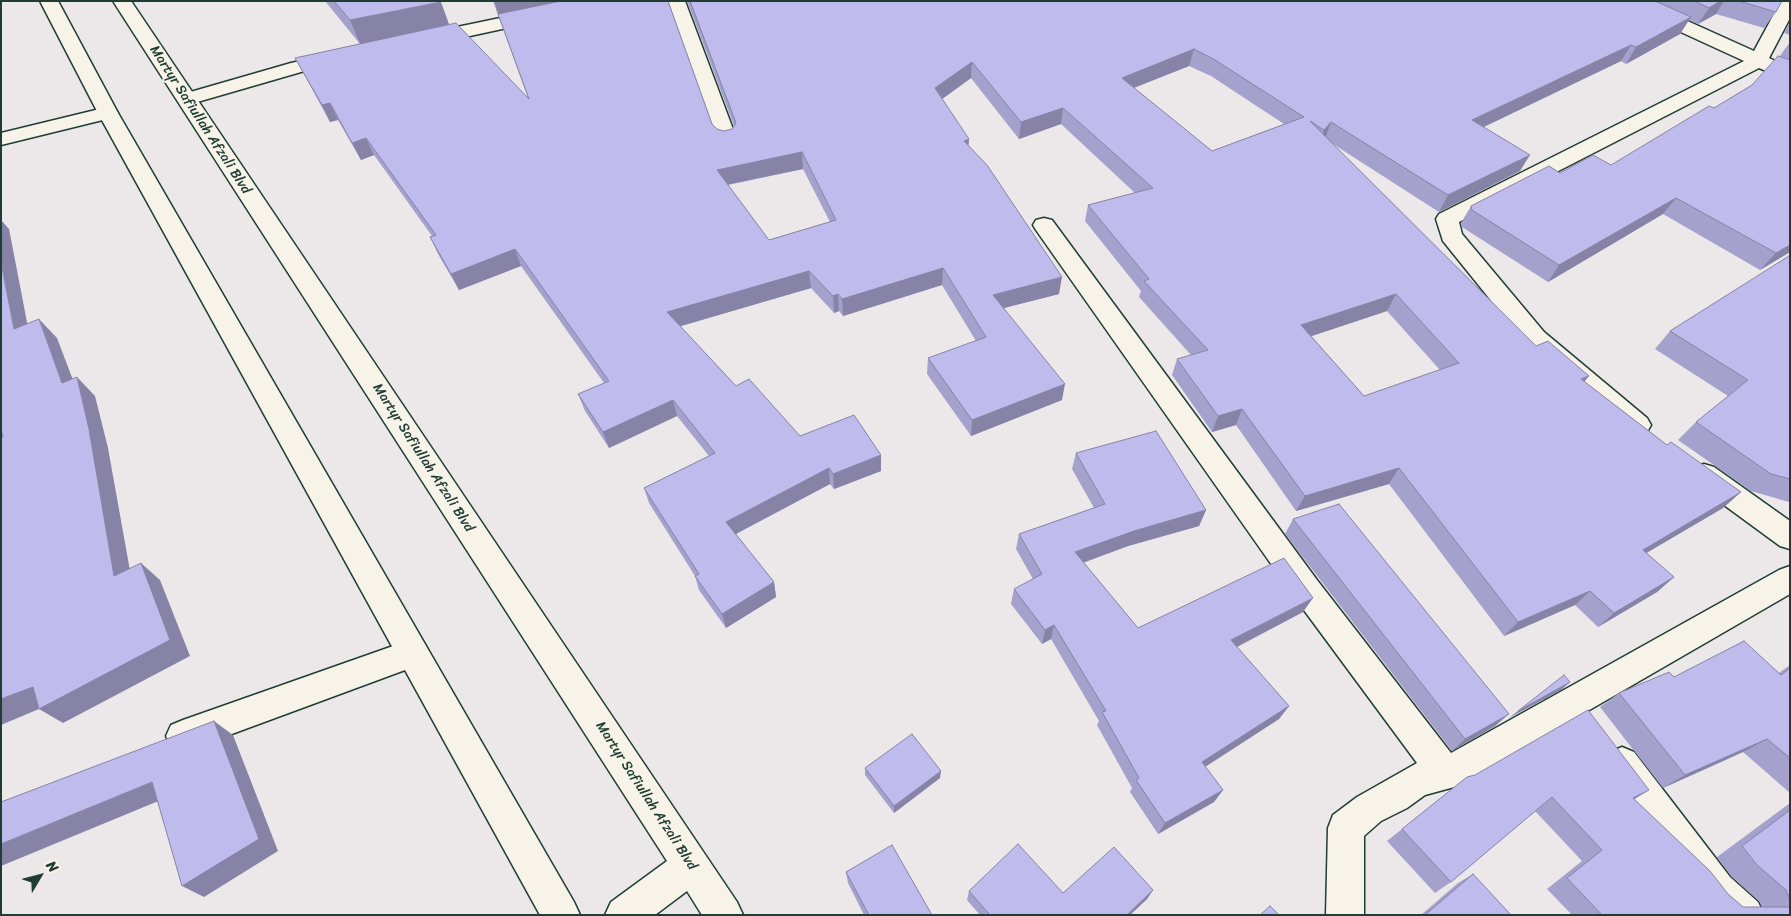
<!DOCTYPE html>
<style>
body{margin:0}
#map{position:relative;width:1791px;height:916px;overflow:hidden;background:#ece8e9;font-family:Sriracha,sans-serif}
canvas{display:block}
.frame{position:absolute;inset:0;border:2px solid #1f3d34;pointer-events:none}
.north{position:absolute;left:15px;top:851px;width:50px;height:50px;-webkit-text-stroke:4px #f7f3e8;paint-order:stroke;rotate:53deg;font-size:14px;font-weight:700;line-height:20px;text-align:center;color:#1f3d34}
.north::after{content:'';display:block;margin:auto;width:18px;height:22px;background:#1f3d34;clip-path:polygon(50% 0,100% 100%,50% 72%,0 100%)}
</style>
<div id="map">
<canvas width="1791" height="916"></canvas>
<div class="frame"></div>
<div class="north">N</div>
</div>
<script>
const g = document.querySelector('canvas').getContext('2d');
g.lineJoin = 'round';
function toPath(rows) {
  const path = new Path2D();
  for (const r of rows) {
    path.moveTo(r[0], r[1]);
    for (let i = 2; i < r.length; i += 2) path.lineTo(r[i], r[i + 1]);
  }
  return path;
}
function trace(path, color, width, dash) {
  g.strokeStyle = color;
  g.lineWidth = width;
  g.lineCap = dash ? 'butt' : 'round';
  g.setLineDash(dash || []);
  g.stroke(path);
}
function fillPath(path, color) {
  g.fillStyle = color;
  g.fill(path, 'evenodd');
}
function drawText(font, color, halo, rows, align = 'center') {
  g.font = font + ' Sriracha,sans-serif';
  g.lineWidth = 4;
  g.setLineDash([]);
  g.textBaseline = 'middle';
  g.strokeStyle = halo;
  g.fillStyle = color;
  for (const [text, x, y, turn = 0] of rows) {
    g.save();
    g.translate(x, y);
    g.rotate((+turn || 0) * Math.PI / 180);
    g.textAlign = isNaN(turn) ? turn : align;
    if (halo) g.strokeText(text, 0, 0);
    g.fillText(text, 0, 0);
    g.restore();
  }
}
const minor = toPath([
 [582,1,618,1,615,5,609,6,428,45,421,43,419,39,421,35,428,33,582,1],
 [667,1,685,1,737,140,734,144,727,146,720,144,717,140,667,1],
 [1619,1,1643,1,1754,51,1781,1,1790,1,1790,18,1769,58,1790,68,1790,81,1759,68,1459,222,1462,234,1544,332,1647,418,1651,425,1647,432,1638,435,1629,432,1526,344,1443,241,1436,219,1439,214,1744,61,1622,5,1619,1],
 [337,53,344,55,346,59,344,63,301,72,187,105,180,103,177,99,180,95,291,63,337,53],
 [108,107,115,109,118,113,115,117,1,145,1,133,108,107],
 [1044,218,1052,220,1317,580,1451,753,1779,570,1790,566,1790,594,1458,786,1425,795,1407,808,1381,821,1364,836,1364,915,1326,915,1328,828,1333,815,1357,797,1417,763,1295,598,1036,230,1033,225,1036,220,1044,218],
 [1704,464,1714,467,1790,521,1790,549,1780,546,1694,483,1690,475,1694,467,1704,464],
 [413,639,424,643,429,653,424,663,183,752,171,747,166,736,171,725,183,720,413,639],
 [1622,747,1634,752,1730,877,1758,902,1764,915,1717,915,1704,903,1610,776,1605,764,1610,752,1622,747]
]);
const major = toPath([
 [40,1,58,1,118,113,574,902,580,915,540,915,98,113,40,1],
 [113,1,131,1,737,902,743,915,702,915,687,891,655,915,605,915,611,902,667,861,113,1]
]);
const wall = toPath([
 [325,1,440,1,449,25,528,98,493,1,668,1,712,124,717,129,724,131,732,129,734,126,687,1,1782,1,1776,12,1764,28,1716,14,1698,24,1689,20,1680,34,1626,64,1621,61,1483,127,1520,171,1439,212,1333,144,1536,346,1585,382,1667,445,1741,492,1723,508,1646,553,1674,577,1657,592,1598,627,1575,605,1504,636,1389,484,1296,511,1236,425,1212,432,1172,375,1177,359,1191,355,1139,297,1141,291,1085,221,1088,205,1135,193,1061,124,1019,139,971,78,942,99,969,146,1059,294,1004,308,1062,400,971,436,927,374,928,358,976,341,942,285,843,316,839,311,834,313,811,288,680,326,736,386,800,436,881,455,881,471,834,489,830,484,736,534,774,582,776,597,726,628,699,590,695,576,649,503,644,488,709,456,677,416,609,448,585,411,578,394,604,383,521,266,459,290,438,254,430,237,432,236,374,155,361,160,338,120,330,122,295,58,360,44],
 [1189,66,1211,76,1284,124,1212,151,1134,88],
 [803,169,830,222,769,240,728,185],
 [1387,311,1440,370,1364,396,1311,336],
 [1790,22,1790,35,1784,33],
 [1790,42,1790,252,1760,270,1663,214,1548,282,1462,227,1461,223,1471,206,1560,173,1611,165,1714,108,1752,85,1779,57],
 [1790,257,1790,501,1789,502,1751,491,1678,440,1696,422,1728,396,1655,349,1670,331],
 [1076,453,1206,510,1199,526,1128,546,1083,563,1138,628,1303,612,1237,647,1289,706,1279,719,1205,767,1223,790,1214,802,1158,834,1130,792,1132,788,1097,725,1099,721,1051,639,1042,644,1011,604,1014,589,1033,579,1016,549,1019,534,1094,508,1072,469],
 [1293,519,1495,726,1452,751,1285,534],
 [1790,665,1790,793,1743,752,1663,788,1600,707,1619,693,1674,677,1779,673],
 [865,768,940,778,894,813,865,775],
 [1475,775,1649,790,1634,799,1728,894,1743,907,1762,907,1759,901,1731,876,1717,857,1790,803,1790,915,1572,915,1547,889,1582,861,1535,811,1451,882,1435,893,1387,841,1467,777],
 [846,872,932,915,864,915,848,883],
 [1473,874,1511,915,1421,915,1458,883],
 [1153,890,1147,899,1130,915,980,915,967,900,969,891,1063,893]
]);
const shadedWall = toPath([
 [494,1,573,1,499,17],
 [1720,1,1724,1,1716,14,1698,24,1709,8],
 [441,2,450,27,361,46,350,20],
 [1691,17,1680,34,1626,64,1636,47],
 [1631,45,1621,61,1463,137,1472,120],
 [1194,49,1189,66,1118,94,1122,78],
 [972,62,971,78,934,105,935,88],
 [330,103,338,120,330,122,322,105],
 [1063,108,1061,124,1019,139,1021,122],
 [1331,122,1325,139,1318,147,1324,130],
 [366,138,374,155,361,160,352,143],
 [969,139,968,156,964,141],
 [802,152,803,169,720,186,717,170],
 [1530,155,1520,171,1439,212,1448,195],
 [1676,198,1663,214,1548,282,1559,265],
 [1,220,9,229,32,348,14,329,1,262],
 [1790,245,1790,252,1760,270,1776,253],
 [515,249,521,266,459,290,451,274],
 [943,268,942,285,843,316,842,299],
 [809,271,811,288,671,329,667,312],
 [1062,277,1059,294,992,311,993,295],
 [838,294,839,311,834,313,833,296],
 [1396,294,1387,311,1294,342,1301,325],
 [39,319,57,338,81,401,62,383],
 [1589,376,1576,392,1581,379],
 [77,377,95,396,108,448,134,593,114,576],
 [1065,384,1062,400,971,436,972,420],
 [673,400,677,416,609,448,603,432],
 [1242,409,1236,425,1212,432,1218,416],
 [881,455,881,471,834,489,833,474],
 [829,468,830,484,730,537,726,522],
 [1399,468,1389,484,1296,511,1305,496],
 [1741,492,1723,508,1626,565,1643,550],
 [1206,510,1199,526,1128,546,1071,567,1075,552,1134,531],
 [141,563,160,580,190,656,63,723,39,709,1,725,1,699],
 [1674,577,1657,592,1598,627,1614,613],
 [774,582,776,597,726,628,722,614],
 [1590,591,1575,605,1504,636,1518,622],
 [1313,598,1303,612,1223,654,1231,640],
 [1054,625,1051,639,1042,644,1045,630],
 [1570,682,1561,690,1509,718,1518,711],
 [1289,706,1279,719,1194,774,1202,762],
 [1509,714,1495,726,1452,751,1465,739],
 [214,721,233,735,278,851,204,897,182,886],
 [1767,739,1743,752,1663,788,1685,775],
 [941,771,940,778,894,813,894,806],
 [152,782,173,795,1,866,1,844],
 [1223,790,1214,802,1158,834,1165,823],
 [1649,790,1628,803,1633,798],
 [1153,890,1147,899,1130,915,1127,915]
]);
const building = toPath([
 [334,1,440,1,441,2,350,20,334,1],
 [561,1,668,1,712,124,717,129,724,131,732,129,736,123,690,1,1655,1,1691,17,1636,47,1631,45,1472,120,1530,155,1448,195,1331,122,1324,130,1310,121,1536,346,1548,341,1589,376,1581,379,1667,445,1671,442,1741,492,1643,550,1674,577,1614,613,1590,591,1518,622,1399,468,1305,496,1242,409,1218,416,1177,359,1208,350,1144,281,1149,279,1088,205,1153,188,1063,108,1021,122,972,62,935,88,969,139,964,141,987,165,1062,277,993,295,1065,384,972,420,928,358,986,337,943,268,842,299,838,294,833,296,809,271,667,312,736,386,749,379,800,436,854,415,881,455,833,474,829,468,726,522,774,582,722,614,695,576,699,574,644,488,715,453,673,400,603,432,578,394,609,381,515,249,451,274,430,237,436,235,366,138,352,143,330,103,322,105,295,58,456,23,529,99,498,14,561,1],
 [1194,49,1215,60,1304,117,1212,151,1122,78,1194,49],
 [802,152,836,220,769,240,717,170,802,152],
 [1396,294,1459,363,1364,396,1301,325,1396,294],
 [1695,1,1720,1,1709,8,1695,1],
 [1739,1,1782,1,1776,12,1739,1],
 [1778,56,1790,60,1790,245,1776,253,1676,198,1559,265,1472,210,1471,206,1549,166,1560,173,1593,155,1611,165,1709,106,1714,108,1752,85,1778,56],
 [1789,256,1790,257,1790,479,1771,474,1696,422,1748,380,1670,331,1789,256],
 [1,262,14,329,39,319,62,383,77,377,89,429,114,576,141,563,170,640,39,709,33,687,1,699,1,437,3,437,1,430,1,262],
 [1156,431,1206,510,1134,531,1075,552,1138,628,1284,558,1313,598,1231,640,1289,706,1202,762,1223,790,1165,823,1136,780,1139,778,1102,712,1106,711,1054,625,1045,630,1014,589,1042,574,1019,534,1105,504,1076,453,1156,431],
 [1339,504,1509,714,1465,739,1293,519,1339,504],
 [1744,641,1781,675,1790,668,1790,758,1767,739,1685,775,1619,693,1669,672,1674,677,1744,641],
 [1564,675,1570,682,1518,711,1564,675],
 [1588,710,1649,790,1633,798,1710,871,1728,894,1743,907,1790,907,1790,915,1602,915,1567,878,1602,850,1552,797,1451,882,1402,829,1467,777,1475,775,1588,710],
 [214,721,259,839,182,886,152,782,1,844,1,802,214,721],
 [912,734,941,771,894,806,865,768,912,734],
 [1790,810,1790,900,1786,890,1757,865,1742,846,1790,810],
 [1018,844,1063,893,1114,847,1153,890,1127,915,990,915,969,891,1018,844],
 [892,845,932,915,869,915,846,872,892,845],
 [1473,874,1511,915,1425,915,1473,874],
 [1270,906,1279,915,1260,915,1270,906]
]);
const streetNames = [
 ["Martyr Safiullah Afzali Blvd",200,120,57],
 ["Martyr Safiullah Afzali Blvd",423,458,57],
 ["Martyr Safiullah Afzali Blvd",646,796,57]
];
trace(minor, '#1f3d34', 3);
trace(major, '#1f3d34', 3);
fillPath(minor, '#f7f3e8');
fillPath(major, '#f7f3e8');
fillPath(wall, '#a4a1cc');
fillPath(shadedWall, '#8683a6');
fillPath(building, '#bfbbed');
trace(building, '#8683a6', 1);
drawText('14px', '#1f3d34', '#f7f3e8', streetNames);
</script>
